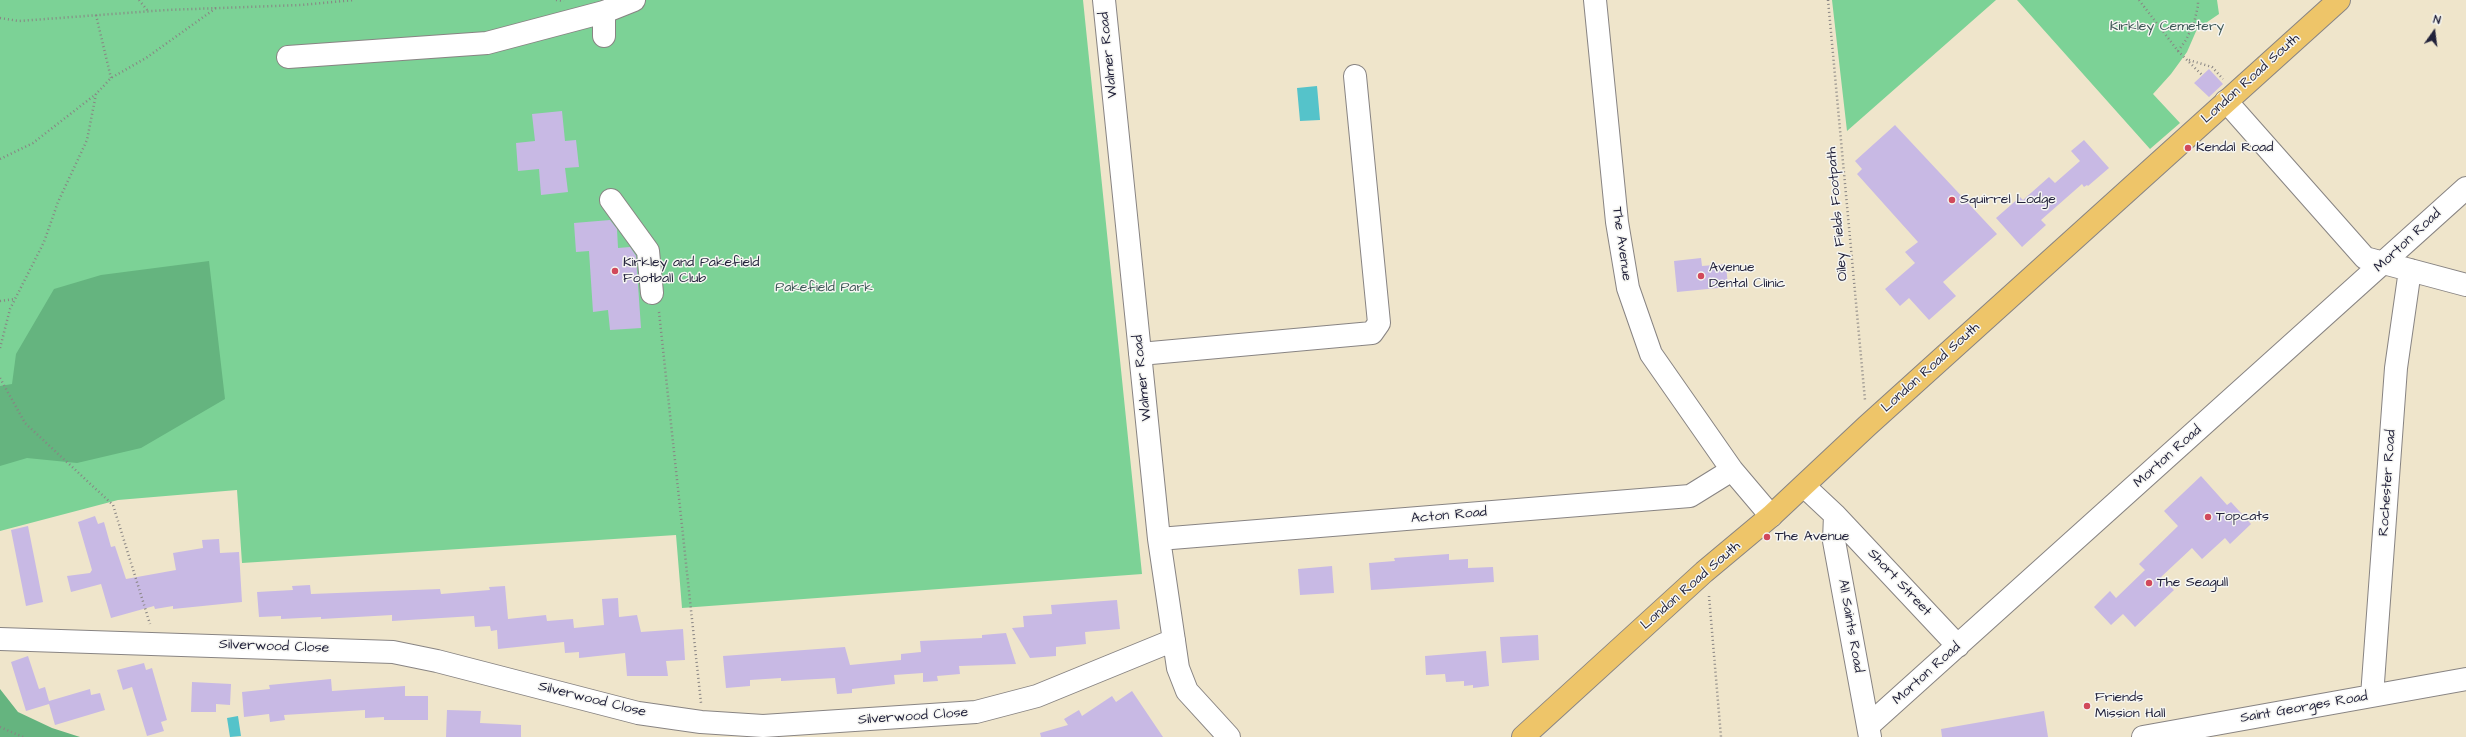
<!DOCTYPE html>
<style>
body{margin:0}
#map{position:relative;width:2466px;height:737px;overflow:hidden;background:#efe5cb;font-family:"Architects Daughter",sans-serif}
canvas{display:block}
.north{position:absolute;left:2414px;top:12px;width:40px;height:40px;-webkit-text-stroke:3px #f6f6f2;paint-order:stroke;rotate:14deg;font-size:11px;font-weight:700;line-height:16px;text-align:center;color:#22223b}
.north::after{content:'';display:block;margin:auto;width:14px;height:18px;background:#22223b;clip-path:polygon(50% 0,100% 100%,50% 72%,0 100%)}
</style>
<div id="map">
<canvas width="2466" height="737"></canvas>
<div class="north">N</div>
</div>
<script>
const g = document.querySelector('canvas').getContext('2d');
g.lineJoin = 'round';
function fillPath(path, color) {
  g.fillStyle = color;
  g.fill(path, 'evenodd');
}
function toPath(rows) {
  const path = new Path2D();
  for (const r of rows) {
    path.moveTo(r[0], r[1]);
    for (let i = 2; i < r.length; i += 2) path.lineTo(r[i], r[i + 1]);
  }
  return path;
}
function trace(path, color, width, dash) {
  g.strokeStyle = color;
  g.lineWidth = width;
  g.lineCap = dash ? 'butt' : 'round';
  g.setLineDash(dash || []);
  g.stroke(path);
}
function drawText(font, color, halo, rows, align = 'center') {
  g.font = font + ' "Architects Daughter",sans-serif';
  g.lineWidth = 3;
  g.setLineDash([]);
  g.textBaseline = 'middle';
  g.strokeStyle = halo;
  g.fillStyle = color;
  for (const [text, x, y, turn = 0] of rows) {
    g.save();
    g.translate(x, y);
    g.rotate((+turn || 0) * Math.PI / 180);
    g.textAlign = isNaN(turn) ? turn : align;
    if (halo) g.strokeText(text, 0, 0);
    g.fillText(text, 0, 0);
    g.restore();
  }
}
const green = toPath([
 [0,0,1083,0,1142,574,682,608,676,535,242,563,237,490,118,500,0,531],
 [1832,0,1996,0,1847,131],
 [2017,0,2217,0,2219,14,2197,29,2187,52,2171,74,2153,94,2180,123,2150,149]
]);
const forest = toPath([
 [209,261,225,399,141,448,77,463,27,458,0,466,0,386,12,384,16,354,54,289,101,275],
 [0,689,18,712,52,728,80,737,0,737]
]);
const water = toPath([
 [1317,86,1320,120,1300,121,1297,88],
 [238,716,241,736,230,737,227,718]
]);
const building = toPath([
 [2209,69,2223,84,2209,97,2194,83],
 [562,111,565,141,576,140,579,167,565,168,568,192,541,195,539,169,518,171,516,143,535,141,532,114],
 [1895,125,1997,234,1943,282,1956,296,1929,320,1909,298,1900,306,1885,289,1915,263,1905,252,1918,242,1857,174,1862,169,1855,161],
 [2084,140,2109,168,2088,186,2087,185,2084,187,2082,184,2041,220,2046,225,2022,247,1996,218,2020,197,2023,200,2049,177,2055,183,2080,161,2071,151],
 [610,220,617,229,618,248,630,247,636,256,641,328,610,330,608,310,593,312,589,251,576,252,574,223],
 [1701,258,1702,266,1726,264,1728,287,1677,292,1674,261],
 [2201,476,2227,505,2231,502,2251,524,2230,544,2225,538,2202,559,2192,548,2161,577,2174,590,2135,627,2123,614,2111,625,2094,607,2110,591,2116,598,2145,570,2139,564,2178,526,2164,511],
 [95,516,98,524,104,522,111,547,115,546,126,579,176,570,173,553,203,548,202,540,219,539,220,553,239,552,242,602,173,609,173,606,155,609,154,606,111,618,101,584,71,592,67,576,90,573,92,570,78,522],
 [28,526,43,602,26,606,11,530],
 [1449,554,1449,560,1468,559,1468,568,1493,567,1494,582,1371,590,1369,563,1395,561,1394,558],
 [1332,566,1334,593,1300,595,1298,569],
 [310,585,311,594,440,589,441,594,490,590,489,587,505,586,508,619,546,615,547,621,573,619,574,628,604,625,602,599,618,598,619,617,637,615,641,632,683,629,685,660,666,661,668,676,627,676,625,653,579,658,579,652,565,653,564,642,498,649,497,630,491,631,490,626,475,627,474,616,392,621,392,615,321,619,321,617,281,619,281,616,259,617,257,592,293,590,292,586],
 [1117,600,1120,629,1085,632,1086,644,1056,647,1056,656,1030,658,1012,628,1024,627,1023,616,1052,614,1051,605],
 [1006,633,1016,664,959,666,960,674,937,676,938,681,923,682,923,673,894,675,895,684,852,689,852,693,837,694,835,678,781,681,781,678,750,680,750,686,726,688,723,656,845,647,850,665,901,660,901,654,921,652,920,641,982,638,982,635],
 [1538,635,1539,660,1502,663,1500,637],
 [1486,651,1489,686,1473,688,1473,685,1464,686,1464,681,1446,682,1445,674,1426,675,1425,656],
 [28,656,39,689,45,687,49,701,90,689,91,695,100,693,105,710,55,725,49,704,26,711,11,662],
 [144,663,146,670,152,668,167,720,161,722,164,731,147,736,132,687,123,690,117,670],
 [331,679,332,691,405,686,405,696,428,696,428,720,384,720,384,717,365,718,365,710,284,715,285,720,270,722,269,714,244,717,242,692,270,689,269,685],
 [192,682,231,684,230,705,216,704,216,712,191,712],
 [1132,691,1163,737,1041,737,1040,733,1068,725,1064,719,1079,710,1082,716,1112,696,1116,702],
 [447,710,481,711,480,723,521,725,521,737,446,737],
 [2044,711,2048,737,1942,737,1941,729]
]);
const path = toPath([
 [139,0,148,11],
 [556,0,564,1],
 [1828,0,1865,400],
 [2139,0,2178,51,2202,75],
 [96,15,111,78],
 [0,18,19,21,166,10,301,5,354,0],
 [2178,51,2186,40,2194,23,2198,6,2198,0],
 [2189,60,2212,67,2223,79],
 [0,159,33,143,96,94],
 [0,301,15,299],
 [659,312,701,703],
 [0,348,10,309,44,242,58,202,87,140,96,94,111,78,146,58,216,8],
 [0,378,25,423,113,505,150,624],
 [1709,596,1721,737],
 [0,727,23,737]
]);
const minor = toPath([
 [1104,0,1159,539,1178,668,1187,691,1229,737],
 [1595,0,1617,222,1628,288,1651,354,1732,470,1771,516],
 [604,12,604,36],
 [288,57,487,43,604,12,634,0],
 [2226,101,2365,258,2466,285],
 [611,200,648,251,652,293],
 [1140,354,1372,333,1379,323,1355,76],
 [1804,486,1835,515,1958,646],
 [1835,515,1834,541,1870,737],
 [1159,539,1690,496,1732,470],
 [0,639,393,652,437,661,638,713,701,722,763,726,976,712,1037,696,1174,640],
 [2372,696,2396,368,2410,270],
 [1868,726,2466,188],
 [2143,737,2466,679]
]);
const major = toPath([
 [1523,737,1704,572,1771,516,1867,426,2339,0]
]);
const markers = [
 [2188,148,4,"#d1495b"],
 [1952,200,4,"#d1495b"],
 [615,271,4,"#d1495b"],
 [1701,276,4,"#d1495b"],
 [2208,517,4,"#d1495b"],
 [1767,537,4,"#d1495b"],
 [2149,583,4,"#d1495b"],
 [2087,706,4,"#d1495b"]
];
const parkNames = [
 ["Kirkley Cemetery",2167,27],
 ["Pakefield Park",824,288]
];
const streetNames = [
 ["Walmer Road",1109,55,-96],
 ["London Road South",2251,79,-42],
 ["Oiley Fields Footpath",1838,214,-95],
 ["Morton Road",2408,241,-43],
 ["The Avenue",1621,244,82],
 ["London Road South",1931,368,-42],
 ["Walmer Road",1143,378,-96],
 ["Morton Road",2168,457,-42],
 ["Rochester Road",2388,483,-86],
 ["Acton Road",1449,516,-5],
 ["Short Street",1899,583,47],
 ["London Road South",1691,586,-41],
 ["All Saints Road",1850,626,80],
 ["Silverwood Close",274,647,2],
 ["Morton Road",1927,674,-42],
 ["Silverwood Close",592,700,14],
 ["Saint Georges Road",2304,708,-10],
 ["Silverwood Close",913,717,-4]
];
const poiNames = [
 ["Kendal Road",2196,148],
 ["Squirrel Lodge",1960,200],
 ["Kirkley and Pakefield",623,263],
 ["Football Club",623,279],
 ["Avenue",1709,268],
 ["Dental Clinic",1709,284],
 ["Topcats",2216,517],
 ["The Avenue",1775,537],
 ["The Seagull",2157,583],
 ["Friends",2095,698],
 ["Mission Hall",2095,714]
];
fillPath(green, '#7cd296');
fillPath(forest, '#65b47f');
fillPath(water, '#55c3ca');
fillPath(building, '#c8b9e4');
trace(minor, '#888483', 24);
trace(major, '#888483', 24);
trace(path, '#888483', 2.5, [1, 3]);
trace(minor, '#fff', 22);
trace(major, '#eec569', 22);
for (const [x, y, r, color] of markers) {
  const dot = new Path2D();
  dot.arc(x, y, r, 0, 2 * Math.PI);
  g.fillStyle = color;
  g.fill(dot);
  trace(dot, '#f6f6f2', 1.5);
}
drawText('14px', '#3d5756', '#f6f6f2', parkNames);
drawText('14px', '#22223b', '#f6f6f2', streetNames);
drawText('14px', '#22223b', '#f6f6f2', poiNames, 'left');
</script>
